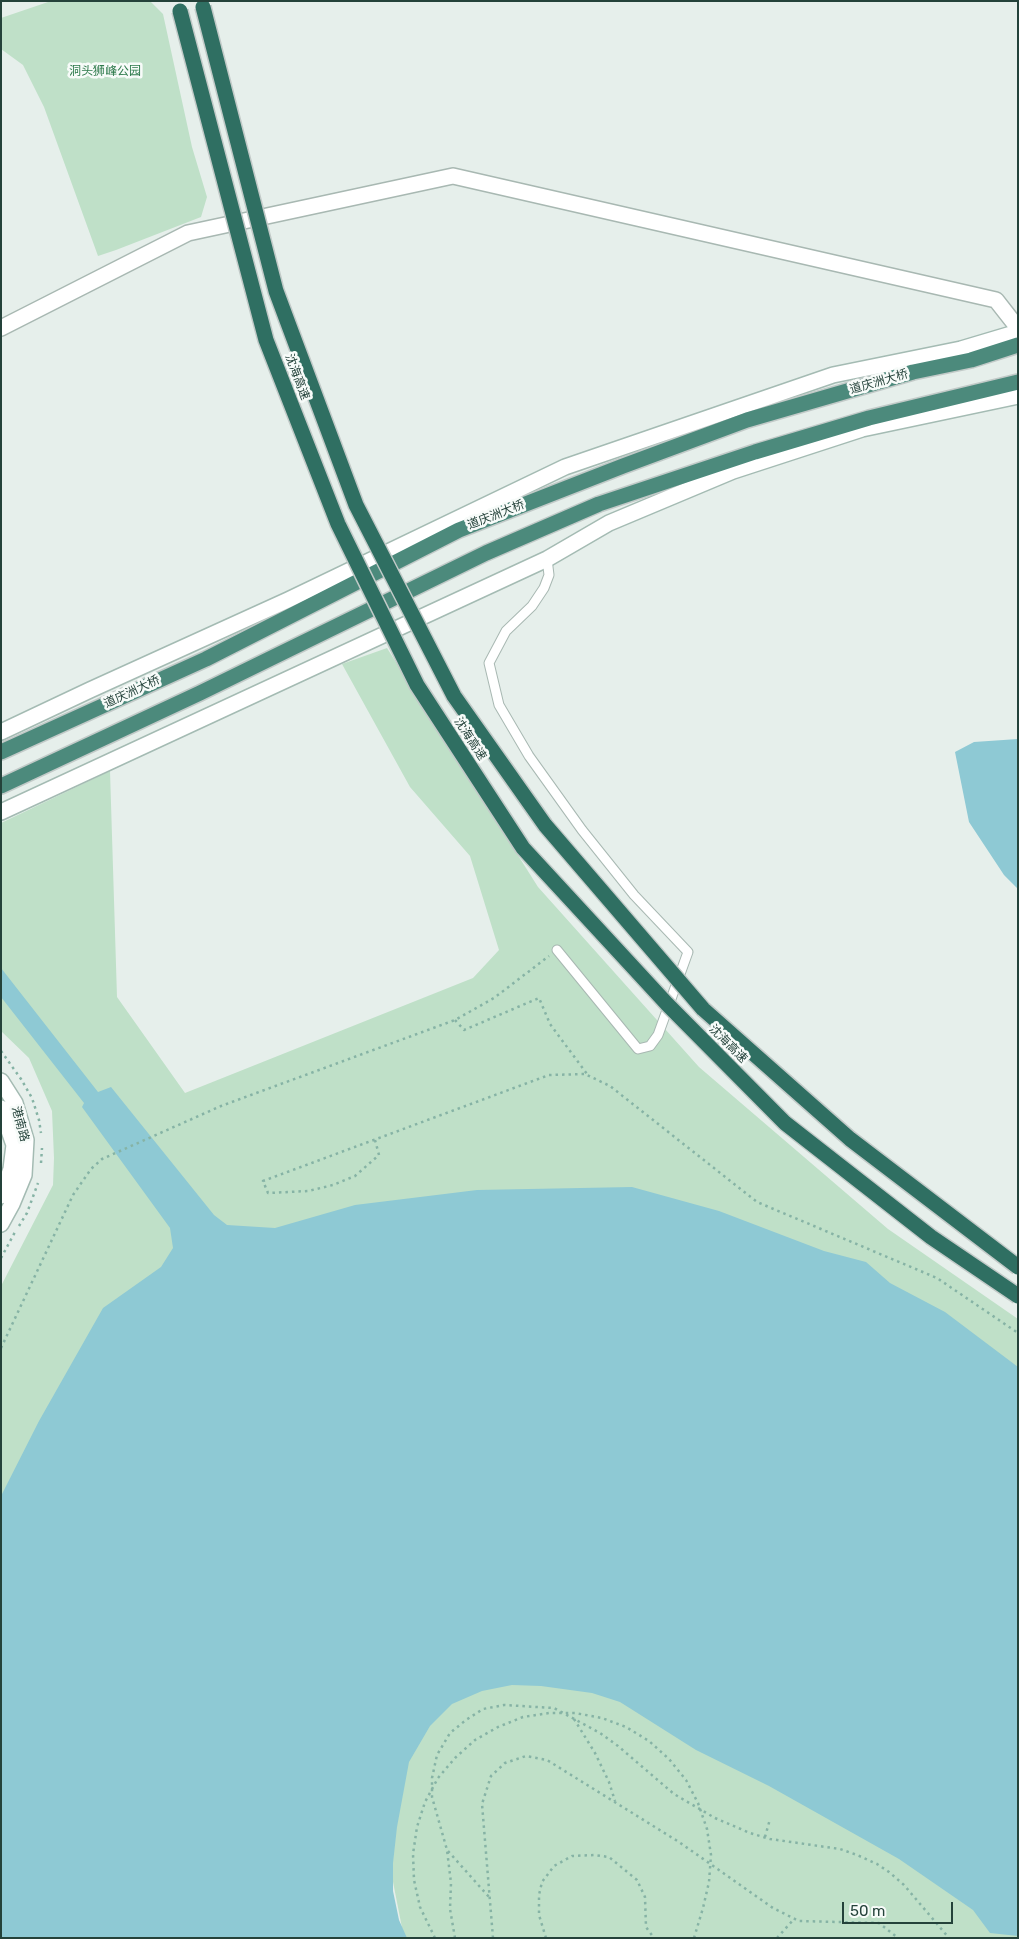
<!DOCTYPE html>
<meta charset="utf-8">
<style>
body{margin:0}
#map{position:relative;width:1019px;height:1939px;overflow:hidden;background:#e6efeb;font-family:Rubik,sans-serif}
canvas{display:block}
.frame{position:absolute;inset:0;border:2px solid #24423a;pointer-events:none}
.scale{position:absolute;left:842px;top:1902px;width:111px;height:22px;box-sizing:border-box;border:2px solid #24423a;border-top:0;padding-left:6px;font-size:15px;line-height:18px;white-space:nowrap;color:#24423a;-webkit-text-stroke:4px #f7fbf9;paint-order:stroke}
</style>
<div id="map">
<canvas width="1019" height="1939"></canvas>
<div class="frame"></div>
<div class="scale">50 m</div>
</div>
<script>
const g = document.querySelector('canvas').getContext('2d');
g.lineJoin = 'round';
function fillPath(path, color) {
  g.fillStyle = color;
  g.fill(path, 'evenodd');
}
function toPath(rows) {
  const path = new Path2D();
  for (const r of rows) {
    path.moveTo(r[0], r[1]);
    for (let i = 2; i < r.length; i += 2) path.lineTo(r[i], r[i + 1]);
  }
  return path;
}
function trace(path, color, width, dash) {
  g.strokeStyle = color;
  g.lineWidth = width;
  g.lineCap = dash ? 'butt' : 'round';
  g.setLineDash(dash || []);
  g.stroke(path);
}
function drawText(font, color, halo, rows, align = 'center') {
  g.font = font + ' Rubik,"Noto Sans SC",sans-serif';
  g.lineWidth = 5;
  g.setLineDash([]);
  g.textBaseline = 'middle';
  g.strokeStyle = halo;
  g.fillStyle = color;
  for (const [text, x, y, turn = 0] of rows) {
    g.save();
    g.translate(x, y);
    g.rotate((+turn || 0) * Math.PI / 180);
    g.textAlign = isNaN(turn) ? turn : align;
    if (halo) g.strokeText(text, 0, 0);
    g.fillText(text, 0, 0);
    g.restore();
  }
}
const green = toPath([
 [51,1,150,1,163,14,192,147,207,197,201,217,116,250,98,256,44,107,23,65,1,49,1,18],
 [387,648,538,887,699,1067,888,1229,1018,1319,1018,1389,1,1511,1,1286,53,1185,54,1158,52,1111,29,1058,1,1031,1,823,110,771,117,997,185,1093,473,978,499,950,470,856,410,787,342,664],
 [477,1673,606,1678,1018,1927,1018,1938,404,1938,385,1841,411,1734]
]);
const water = toPath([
 [1018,739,1018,889,1004,875,969,822,955,752,974,742],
 [1,968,98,1092,111,1087,214,1215,227,1225,275,1228,355,1205,477,1190,632,1187,719,1211,824,1251,866,1262,890,1283,945,1312,1018,1367,1018,1936,990,1933,973,1910,899,1859,769,1786,696,1750,620,1702,592,1693,541,1686,512,1685,482,1691,452,1704,430,1726,409,1762,397,1827,393,1863,393,1891,399,1920,407,1938,1,1938,1,1496,39,1421,103,1308,161,1267,173,1248,170,1228,82,1107,84,1103,1,997]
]);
const path = toPath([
 [455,1020,464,1030,539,998,550,1024,587,1074],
 [1,1051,21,1079,32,1098,39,1120,41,1133],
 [375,1140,379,1155,355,1176,333,1185,308,1191,268,1193,263,1181,549,1075,585,1074,610,1086,757,1202,937,1278,1018,1333],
 [41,1163,42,1148],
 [19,1226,27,1213,38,1183],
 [1,1258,15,1232],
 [1,1348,73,1195,91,1169,102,1159,221,1106,455,1020,494,998,549,956],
 [574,1719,595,1753,609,1782,615,1801],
 [765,1837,770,1819],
 [448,1851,489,1897],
 [455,1938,450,1909,451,1883,447,1850,432,1797,432,1778,437,1755,450,1733,466,1720,483,1709,504,1705,554,1708,600,1733,618,1746,674,1794,715,1818,750,1833,770,1839,840,1849,857,1855,877,1864,889,1872,904,1885,949,1938],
 [493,1938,482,1804,491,1776,505,1763,526,1756,547,1760,679,1842,773,1908,799,1921,879,1923,898,1938],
 [546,1938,539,1915,539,1895,542,1882,554,1866,572,1856,594,1855,609,1857,637,1880,645,1897,646,1927,654,1938],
 [777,1938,794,1919]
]);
const service = toPath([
 [547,559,549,575,544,588,532,606,506,631,489,663,499,705,529,756,582,830,634,895,688,952,658,1035,650,1046,638,1049,557,950]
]);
const minor = toPath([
 [1,328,188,233,453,176,996,300,1018,328]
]);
const secondary = toPath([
 [1,732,90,690,288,600,565,467,833,375,961,349,1018,332],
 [1,812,547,559,609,523,733,471,862,429,1018,396],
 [1,1081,15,1103,26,1140,24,1175,12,1204,1,1224],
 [1,1108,14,1145,11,1169,1,1196]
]);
const trunk = toPath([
 [1,752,206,659,459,530,623,466,747,420,913,372,971,360,1018,345],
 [1,786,200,693,486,553,599,504,755,452,869,418,1018,382]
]);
const pathBridge = toPath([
 [435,1938,420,1907,414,1880,413,1854,417,1827,425,1802,438,1778,455,1758,475,1740,498,1727,523,1717,549,1713,575,1713,602,1718,626,1727,649,1741,669,1759,686,1780,698,1803,707,1829,711,1855,709,1882,703,1908,694,1938]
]);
const motorwayBridge = toPath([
 [203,7,276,291,356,505,454,696,545,825,703,1009,850,1139,1018,1267],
 [180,11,266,340,338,524,417,685,523,848,667,1004,785,1123,931,1237,1018,1296]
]);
const parkNames = [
 ["洞头狮峰公园",105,72]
];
const streetNames = [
 ["沈海高速",297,377,69],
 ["道庆洲大桥",879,382,-16],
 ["道庆洲大桥",496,515,-21],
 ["道庆洲大桥",132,692,-25],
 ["沈海高速",470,739,57],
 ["沈海高速",728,1044,45],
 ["港南路",20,1124,75]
];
fillPath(green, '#bfe0c8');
fillPath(water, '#8ec9d4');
trace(service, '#a8b8b2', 11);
trace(minor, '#a8b8b2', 18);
trace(secondary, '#a4bbb3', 18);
trace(trunk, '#c2cac8', 18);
trace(path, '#86b3a5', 2.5, [2.5, 4]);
trace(service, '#fff', 9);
trace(minor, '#fff', 15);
trace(secondary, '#fff', 15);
trace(trunk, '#4c8a7c', 15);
trace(motorwayBridge, '#c2cac8', 18, []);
trace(pathBridge, '#86b3a5', 2.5, [2.5, 4]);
trace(motorwayBridge, '#2f6f62', 15);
drawText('12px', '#2d7a4b', '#f7fbf9', parkNames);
drawText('12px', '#24423a', '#f7fbf9', streetNames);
</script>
